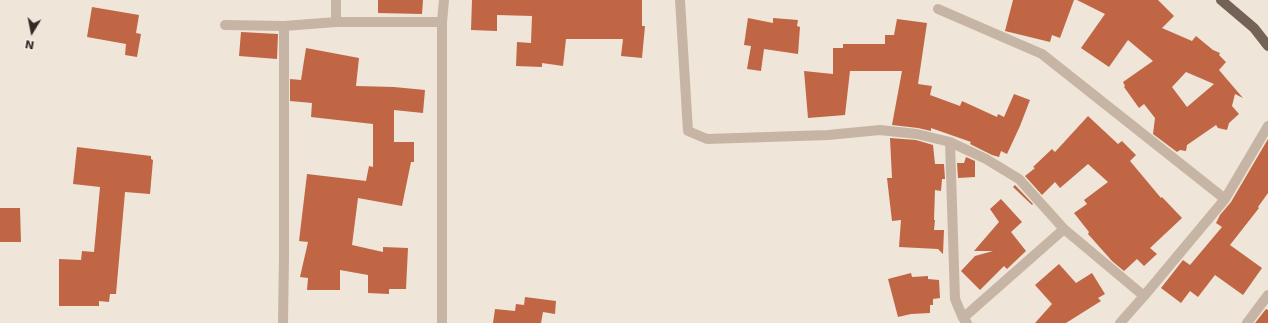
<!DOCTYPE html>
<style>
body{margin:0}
#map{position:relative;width:1268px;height:323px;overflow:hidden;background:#efe5d8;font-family:"DejaVu Sans",sans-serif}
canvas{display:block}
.north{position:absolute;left:12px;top:12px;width:40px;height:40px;-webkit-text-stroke:3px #f8efe4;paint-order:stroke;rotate:190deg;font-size:11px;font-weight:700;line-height:16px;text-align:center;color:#322a26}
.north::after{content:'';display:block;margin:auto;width:14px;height:18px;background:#322a26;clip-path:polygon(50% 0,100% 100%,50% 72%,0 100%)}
</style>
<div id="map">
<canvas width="1268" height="323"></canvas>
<div class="north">N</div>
</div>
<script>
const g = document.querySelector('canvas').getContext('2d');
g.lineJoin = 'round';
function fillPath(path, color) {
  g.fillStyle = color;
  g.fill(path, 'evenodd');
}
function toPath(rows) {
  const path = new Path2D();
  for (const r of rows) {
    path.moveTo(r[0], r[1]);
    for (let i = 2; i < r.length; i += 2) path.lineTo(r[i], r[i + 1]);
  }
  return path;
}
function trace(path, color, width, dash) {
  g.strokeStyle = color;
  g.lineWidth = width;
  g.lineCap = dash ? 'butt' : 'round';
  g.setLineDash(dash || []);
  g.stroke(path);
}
const building = toPath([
 [378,0,423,0,422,14,378,13],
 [472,0,642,0,642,26,645,26,642,58,621,56,623,39,566,39,563,66,542,63,542,67,516,66,517,42,531,43,532,16,497,15,497,31,471,30],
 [1013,0,1074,0,1060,38,1052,35,1050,42,1005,31],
 [1077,0,1158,0,1174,16,1162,28,1192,41,1196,36,1213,50,1220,53,1219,55,1226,62,1219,70,1243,98,1235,94,1232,106,1239,114,1229,123,1227,130,1218,128,1216,125,1187,145,1186,151,1180,150,1177,152,1153,134,1155,118,1144,104,1139,108,1124,87,1125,86,1123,82,1153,61,1128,40,1109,67,1081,48,1105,14],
 [1186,72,1214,84,1187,107,1172,87],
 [92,7,139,15,136,33,141,34,137,57,125,55,126,44,87,37],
 [748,18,773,23,773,18,798,20,797,26,800,27,798,54,764,49,761,71,747,69,751,46,744,45],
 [897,19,927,23,918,84,932,86,930,95,960,106,962,101,997,117,998,114,1004,117,1014,94,1030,100,1020,126,1007,154,1001,151,999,157,992,155,970,144,971,142,931,128,931,131,918,128,892,125,902,71,850,71,845,115,808,118,804,71,833,74,833,48,843,48,843,44,885,44,885,35,894,35],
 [241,32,278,34,277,59,239,56],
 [306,48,359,58,356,86,394,87,425,90,423,113,394,110,394,142,414,142,414,162,411,162,402,206,358,198,352,245,383,252,383,247,408,248,406,289,389,289,389,294,368,293,368,275,340,270,340,290,307,290,308,278,300,277,308,242,299,241,307,174,366,181,369,166,373,167,373,124,311,117,312,103,290,101,290,79,301,80],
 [1088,116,1118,144,1122,141,1136,155,1130,161,1161,198,1162,197,1182,218,1150,248,1157,254,1144,266,1137,259,1124,271,1112,261,1088,234,1089,232,1074,213,1087,204,1084,200,1108,182,1088,164,1060,188,1055,182,1042,195,1025,176,1035,168,1033,167,1052,149,1055,152],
 [890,138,916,140,933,145,935,164,944,164,945,179,942,179,941,191,935,190,934,220,935,220,934,230,944,230,943,254,938,249,899,247,901,220,892,221,887,178,892,178],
 [1268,139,1268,193,1258,207,1259,208,1230,245,1262,268,1243,295,1215,275,1198,297,1190,291,1181,303,1161,288,1183,260,1190,265,1222,227,1216,223,1220,215,1231,202],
 [77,147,151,156,151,159,153,160,150,194,125,192,116,294,110,294,109,302,99,301,99,306,59,306,59,259,81,260,82,251,94,252,100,187,73,184],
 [966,157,975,161,975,177,958,178,957,163,964,163],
 [1015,185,1033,204,1032,205,1013,187],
 [1001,199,1022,222,1011,232,1026,251,1007,269,1004,266,980,290,961,271,975,256,993,251,974,251,999,222,990,209],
 [0,208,20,208,21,242,0,242],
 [1059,264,1076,283,1092,273,1105,294,1098,298,1101,301,1066,323,1035,323,1052,304,1035,285],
 [911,273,912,277,928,276,928,279,939,280,940,298,933,299,933,305,930,305,930,313,911,314,898,317,888,279],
 [525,297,556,301,555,314,543,312,541,323,493,323,495,309,515,311,516,304,524,305],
 [1266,309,1268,310,1268,323,1255,323]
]);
const minor = toPath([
 [680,0,688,131,707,139,828,135,880,130,917,134,950,142,986,159,1019,179,1064,229,1144,296],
 [938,9,1042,54,1225,199],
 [336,22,336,0],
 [225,25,284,26,336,22,442,22],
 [950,142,955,299,963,318,967,323],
 [963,318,1064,229],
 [283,323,284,257,284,26],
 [442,323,442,22,444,0],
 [1120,323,1144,296,1225,199,1268,126],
 [1247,323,1268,295]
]);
const major = toPath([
 [1221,0,1254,28,1268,46]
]);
fillPath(building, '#c06645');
trace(minor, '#c6b5a5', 10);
trace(major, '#746257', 10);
</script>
